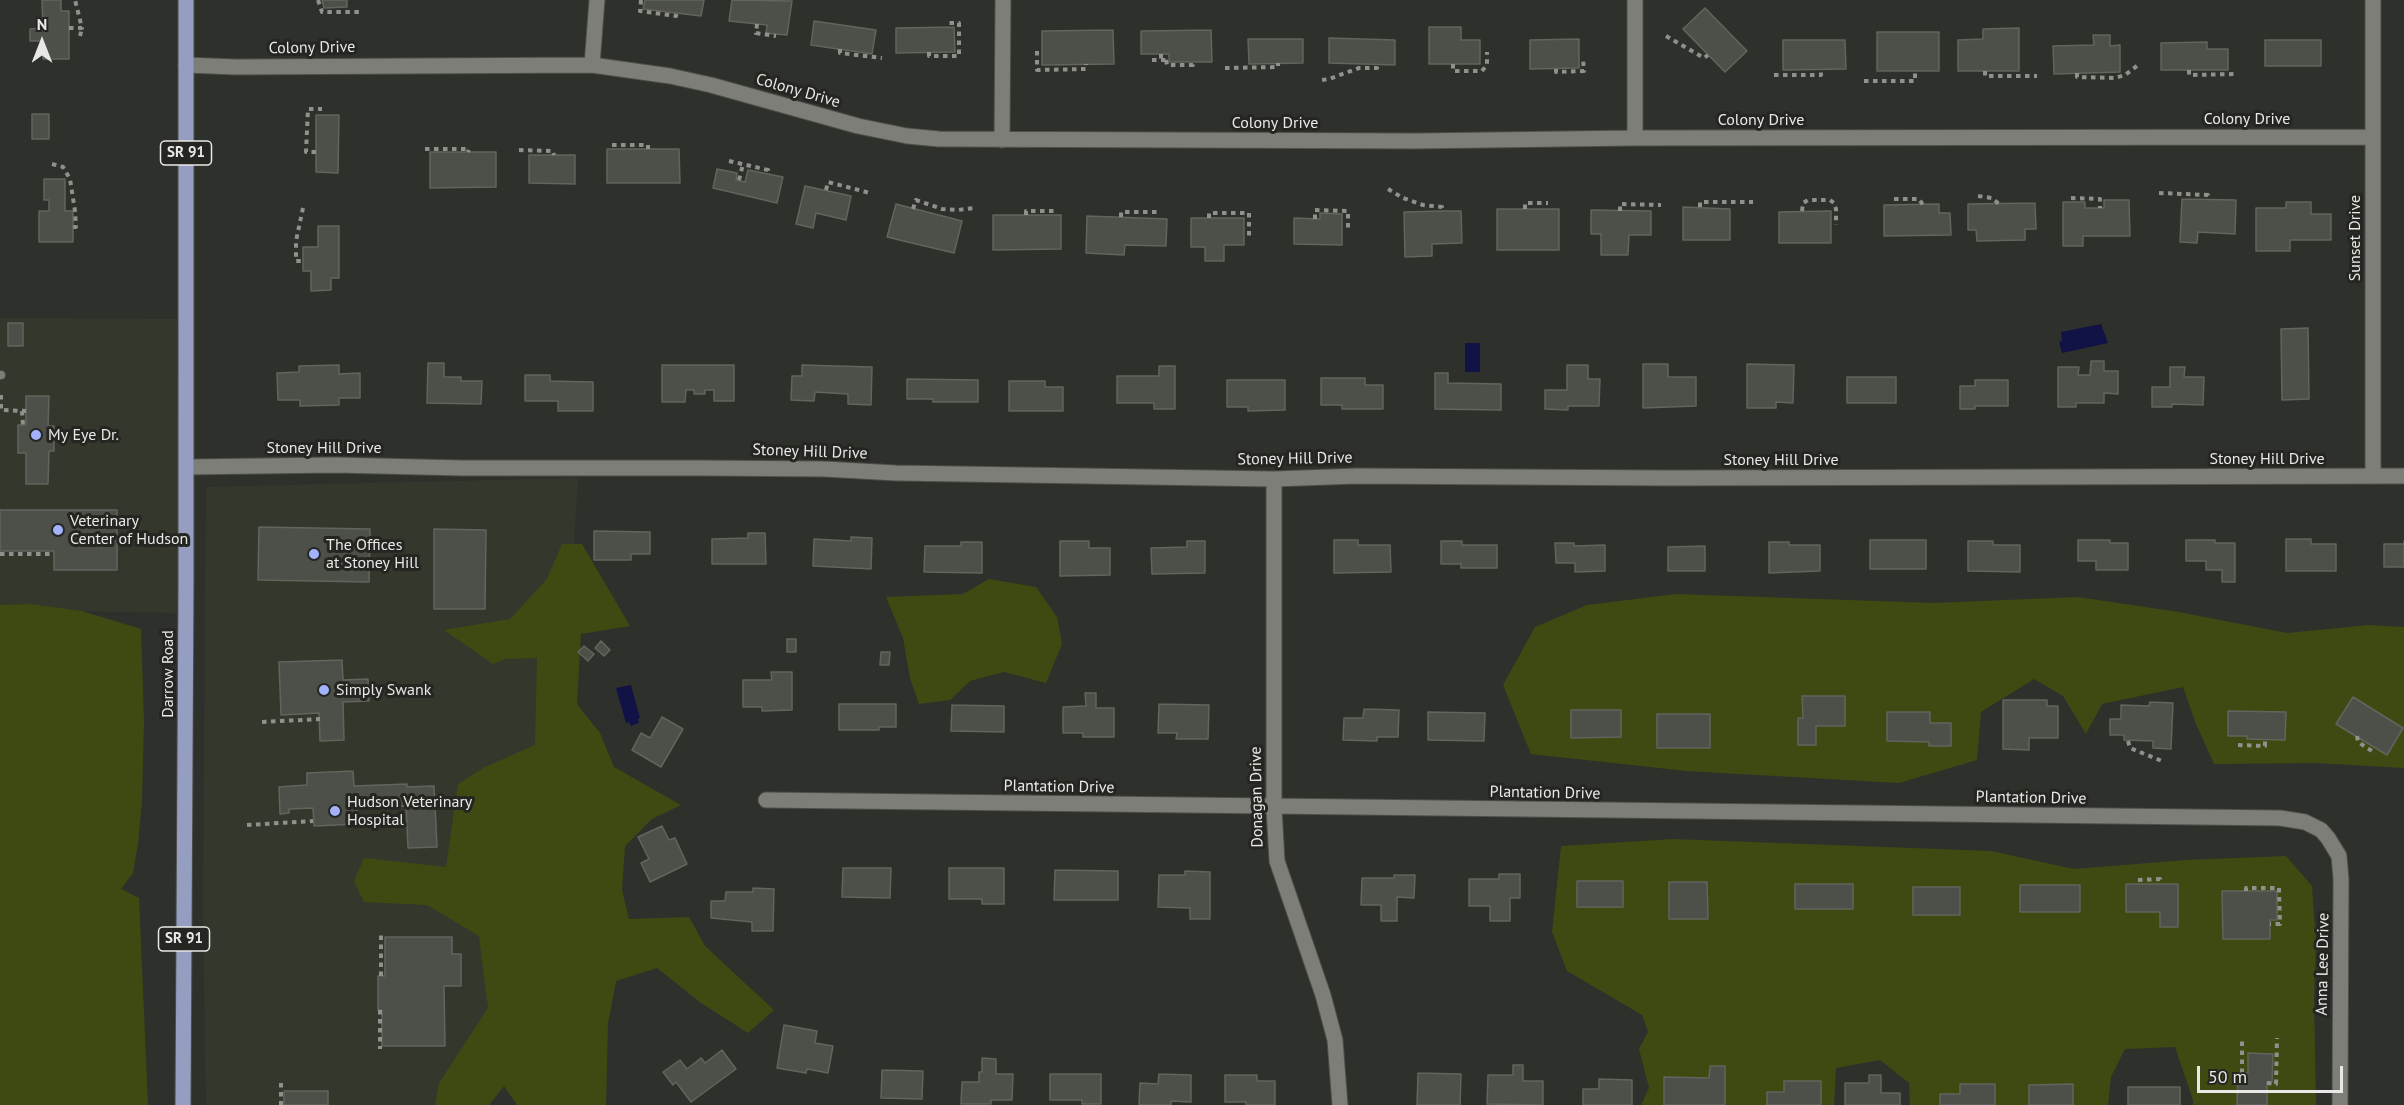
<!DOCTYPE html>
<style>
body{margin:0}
#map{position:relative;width:2404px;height:1105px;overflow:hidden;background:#2e302b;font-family:"PT Sans",sans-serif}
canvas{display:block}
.north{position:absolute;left:12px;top:12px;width:60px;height:60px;-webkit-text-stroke:4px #252621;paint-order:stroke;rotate:0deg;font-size:16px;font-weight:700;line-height:24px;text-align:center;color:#e8e9e6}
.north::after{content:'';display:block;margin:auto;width:21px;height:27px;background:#e8e9e6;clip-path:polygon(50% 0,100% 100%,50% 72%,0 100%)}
.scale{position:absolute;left:2197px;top:1066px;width:146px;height:27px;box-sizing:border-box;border:3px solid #e8e9e6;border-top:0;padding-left:8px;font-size:18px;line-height:21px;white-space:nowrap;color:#e8e9e6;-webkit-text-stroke:4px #252621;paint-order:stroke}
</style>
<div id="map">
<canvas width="2404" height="1105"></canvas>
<div class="north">N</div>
<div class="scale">50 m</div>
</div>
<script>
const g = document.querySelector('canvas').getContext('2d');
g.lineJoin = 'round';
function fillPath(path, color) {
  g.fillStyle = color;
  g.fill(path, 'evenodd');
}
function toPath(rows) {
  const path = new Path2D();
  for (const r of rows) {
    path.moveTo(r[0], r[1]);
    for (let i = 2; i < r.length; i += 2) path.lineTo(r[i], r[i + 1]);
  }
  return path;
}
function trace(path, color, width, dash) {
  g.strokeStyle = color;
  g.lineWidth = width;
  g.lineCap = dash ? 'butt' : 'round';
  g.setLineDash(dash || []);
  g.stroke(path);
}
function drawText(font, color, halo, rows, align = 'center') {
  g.font = font + ' "PT Sans",sans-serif';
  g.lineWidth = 6;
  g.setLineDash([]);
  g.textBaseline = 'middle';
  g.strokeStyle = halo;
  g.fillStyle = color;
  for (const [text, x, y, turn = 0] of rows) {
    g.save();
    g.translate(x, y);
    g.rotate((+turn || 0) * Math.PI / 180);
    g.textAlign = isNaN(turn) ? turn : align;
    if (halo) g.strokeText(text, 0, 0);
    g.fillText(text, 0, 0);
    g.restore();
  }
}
const built = toPath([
 [0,318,177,319,180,613,82,611,31,604,0,605],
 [578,478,559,780,486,917,490,1105,206,1105,203,910,206,487]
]);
const green = toPath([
 [562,544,582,544,630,626,581,634,577,704,600,733,614,767,681,805,652,819,625,846,622,890,629,919,689,917,705,946,774,1010,748,1033,701,1003,657,968,616,981,608,1024,606,1105,517,1105,504,1086,489,1105,435,1105,439,1083,488,1008,479,936,427,905,364,902,354,881,364,858,446,867,458,784,485,767,535,745,537,658,505,659,493,664,444,630,510,619,547,579],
 [989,579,1036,587,1057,617,1062,644,1046,683,1004,672,970,681,950,700,919,704,910,678,903,638,886,597,963,594],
 [1676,594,1934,603,2078,597,2179,612,2287,633,2369,625,2404,627,2404,768,2316,763,2214,764,2196,724,2183,687,2102,704,2086,734,2063,696,2034,679,1981,712,1977,760,1899,783,1686,771,1531,754,1503,685,1535,627,1587,605],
 [31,604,82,611,141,629,144,721,142,800,138,844,133,873,121,889,139,898,148,1105,0,1105,0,605],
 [1673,839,1991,851,2074,869,2186,860,2286,856,2312,886,2316,944,2314,998,2316,1105,2193,1105,2193,1100,2175,1047,2125,1049,2111,1077,2108,1105,1910,1105,1909,1083,1880,1060,1836,1068,1834,1105,1641,1105,1649,1088,1639,1049,1648,1032,1642,1015,1567,971,1552,932,1561,846]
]);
const water = toPath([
 [2101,324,2108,343,2062,353,2059,342,2062,341,2061,332],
 [1465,343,1480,343,1480,372,1465,372],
 [631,685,640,718,638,719,639,723,631,726,629,722,626,723,616,688]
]);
const building = toPath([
 [42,0,61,0,61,11,69,11,69,59,43,59,42,41,30,41,30,29,43,28,42,0],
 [322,0,347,0,347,7,324,8,322,0],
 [645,0,704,0,701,16,643,9,645,0],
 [732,0,792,1,787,35,766,33,767,25,729,21,732,0],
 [1705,8,1747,51,1725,72,1683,29,1705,8],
 [814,21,876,30,872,54,811,45,814,21],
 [954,27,955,52,896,53,896,28,954,27],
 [1429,27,1461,27,1461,40,1480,40,1480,64,1429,64,1429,27],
 [2019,28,2019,71,1958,71,1958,40,1983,39,1983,29,2019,28],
 [1113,30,1114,64,1042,65,1042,31,1113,30],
 [1211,30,1212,62,1169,62,1169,54,1141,54,1141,31,1211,30],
 [1877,32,1939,32,1939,71,1877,71,1877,32],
 [2093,35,2110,35,2110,46,2120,45,2120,72,2054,74,2053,46,2094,45,2093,35],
 [1329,38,1395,40,1395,65,1329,63,1329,38],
 [1248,39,1303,39,1303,63,1249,64,1248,39],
 [1579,39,1579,68,1530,69,1530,40,1579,39],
 [1783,40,1845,40,1846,69,1783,70,1783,40],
 [2265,40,2321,40,2321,66,2265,66,2265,40],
 [2207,42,2207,49,2228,49,2228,70,2161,70,2161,43,2207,42],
 [32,114,49,114,49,139,32,139,32,114],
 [316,115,339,115,338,173,316,172,316,115],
 [607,149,679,149,680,183,607,183,607,149],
 [430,152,496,152,496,187,430,188,430,152],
 [529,155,575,155,575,184,529,183,529,155],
 [717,169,737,173,736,180,745,182,748,170,783,177,777,203,713,188,717,169],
 [44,179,65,179,65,211,73,211,73,242,39,242,39,211,49,211,49,200,44,200,44,179],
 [805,186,851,196,846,220,816,213,813,228,796,224,805,186],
 [2182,199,2236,200,2235,234,2198,232,2197,243,2180,242,2182,199],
 [2104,200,2129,200,2130,236,2083,236,2083,246,2063,246,2063,202,2085,202,2085,208,2104,208,2104,200],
 [2286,202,2311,202,2311,214,2331,214,2331,240,2290,240,2290,251,2256,251,2256,208,2286,208,2286,202],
 [2035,203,2036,229,2025,229,2025,240,1977,241,1976,230,1968,230,1968,204,2035,203],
 [896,204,962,221,954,253,887,237,896,204],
 [1939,204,1939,213,1950,213,1951,235,1884,236,1884,205,1939,204],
 [1683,207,1730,209,1730,240,1683,240,1683,207],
 [1497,209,1559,209,1559,250,1497,250,1497,209],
 [1591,210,1651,211,1651,235,1629,235,1628,255,1601,255,1601,234,1591,234,1591,210],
 [1442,211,1461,211,1462,243,1432,244,1432,256,1405,257,1404,212,1442,211],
 [1831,211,1831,243,1779,243,1779,212,1831,211],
 [1320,213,1342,214,1342,245,1294,244,1294,218,1320,219,1320,213],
 [993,215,1061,215,1061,249,993,250,993,215],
 [1087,216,1167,219,1166,246,1125,245,1124,255,1086,253,1087,216],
 [1191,218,1244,218,1244,245,1224,245,1224,261,1205,261,1205,247,1191,247,1191,218],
 [318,226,339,226,339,278,331,278,331,290,311,291,311,271,303,271,303,247,318,247,318,226],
 [8,323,23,323,23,346,8,346,8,323],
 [2308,328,2309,399,2282,400,2281,329,2308,328],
 [2091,361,2104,361,2104,371,2118,371,2118,394,2104,393,2104,403,2076,403,2076,407,2058,407,2058,367,2079,367,2078,375,2090,375,2091,361],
 [428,363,444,363,444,377,461,377,461,381,482,381,481,404,427,403,428,363],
 [1643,364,1668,364,1668,377,1696,377,1696,406,1643,408,1643,364],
 [1747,364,1794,365,1793,403,1776,402,1776,408,1747,408,1747,364],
 [339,365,339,374,360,373,360,398,339,398,339,405,300,406,300,400,278,400,277,373,299,372,299,366,339,365],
 [662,365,734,365,734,401,714,401,714,390,705,390,705,394,694,394,694,390,686,390,685,402,662,402,662,365],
 [802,365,872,367,871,405,848,404,848,394,815,392,814,401,791,400,792,376,802,376,802,365],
 [1567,365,1588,365,1588,379,1600,379,1599,406,1568,406,1568,410,1545,409,1545,390,1567,390,1567,365],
 [1159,366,1175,366,1175,409,1154,409,1154,403,1117,403,1117,376,1159,376,1159,366],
 [2170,367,2185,367,2184,377,2204,377,2203,405,2172,404,2172,407,2152,407,2152,387,2170,387,2170,367],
 [1435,373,1448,373,1448,383,1501,384,1501,410,1435,409,1435,373],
 [525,375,550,375,550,381,593,382,593,411,558,411,558,401,525,401,525,375],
 [1847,377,1896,377,1896,403,1847,403,1847,377],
 [1321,378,1365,378,1365,385,1383,385,1383,409,1342,409,1342,405,1321,405,1321,378],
 [907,379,978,380,978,402,933,402,933,399,907,399,907,379],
 [1227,380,1285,380,1285,410,1248,411,1248,407,1227,407,1227,380],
 [1975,380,2008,380,2008,406,1975,406,1975,409,1960,409,1960,386,1975,386,1975,380],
 [1009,381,1045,381,1045,387,1063,387,1063,411,1009,411,1009,381],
 [26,396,49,396,48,426,54,426,54,451,49,451,48,484,26,484,26,453,18,453,18,425,26,425,26,396],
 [0,510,117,510,117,570,54,570,54,551,0,551,0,510],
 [259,527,370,529,369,582,258,580,259,527],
 [434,529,486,530,485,609,434,609,434,529],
 [594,531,650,532,650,554,631,554,631,560,594,560,594,531],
 [748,533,765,533,766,564,712,564,712,539,748,538,748,533],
 [851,537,872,538,871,569,813,566,814,539,851,541,851,537],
 [2286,539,2311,539,2311,544,2336,544,2336,571,2286,571,2286,539],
 [1334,540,1358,540,1358,545,1390,545,1391,572,1334,573,1334,540],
 [1870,540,1926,540,1926,569,1870,569,1870,540],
 [2078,540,2110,540,2110,543,2128,543,2128,570,2096,570,2096,561,2078,561,2078,540],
 [2186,540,2215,540,2215,543,2235,543,2235,582,2222,582,2222,570,2206,570,2206,561,2186,561,2186,540],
 [1060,541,1089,541,1089,548,1110,548,1110,575,1060,576,1060,541],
 [1187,541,1205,541,1205,573,1152,574,1151,548,1187,547,1187,541],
 [1441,541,1462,541,1462,545,1497,545,1497,568,1461,568,1461,564,1441,564,1441,541],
 [1968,541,1993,541,1993,545,2020,545,2020,572,1968,571,1968,541],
 [2404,541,2404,567,2384,567,2384,544,2404,544,2404,541],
 [961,542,982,542,982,573,924,572,925,546,961,546,961,542],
 [1769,542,1789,542,1789,545,1820,545,1820,571,1769,573,1769,542],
 [1555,543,1574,543,1574,546,1605,545,1605,571,1575,572,1575,563,1556,563,1555,543],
 [1705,546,1705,571,1668,571,1668,547,1705,546],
 [787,639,796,639,796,652,787,652,787,639],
 [601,641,610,650,604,656,595,648,601,641],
 [584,646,594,654,588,661,578,652,584,646],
 [881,652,890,652,889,665,880,665,881,652],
 [342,660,343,680,368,679,369,701,343,702,344,740,320,741,319,713,281,715,279,662,342,660],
 [771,672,792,672,792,710,762,711,762,707,743,707,743,680,772,680,771,672],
 [1085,693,1096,693,1096,708,1114,708,1114,737,1083,737,1083,733,1063,733,1063,707,1086,706,1085,693],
 [1802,696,1845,696,1845,726,1816,726,1816,745,1798,745,1798,718,1803,718,1802,696],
 [2353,697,2403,728,2387,755,2336,724,2353,697],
 [2003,700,2047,700,2047,706,2058,706,2058,738,2029,738,2029,750,2003,749,2003,700],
 [2150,702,2173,703,2171,749,2153,748,2153,741,2124,740,2124,735,2110,735,2110,719,2121,719,2121,705,2149,706,2150,702],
 [839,704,896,704,896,727,879,727,879,730,839,730,839,704],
 [1159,704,1209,705,1208,739,1176,739,1177,733,1158,733,1159,704],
 [952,705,1004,706,1004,732,951,731,952,705],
 [1364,709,1399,710,1398,737,1377,737,1377,741,1343,740,1344,718,1363,718,1364,709],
 [1571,710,1621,710,1621,737,1571,738,1571,710],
 [2228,711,2286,712,2285,740,2247,739,2247,736,2228,736,2228,711],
 [1428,712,1485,713,1484,741,1428,740,1428,712],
 [1887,712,1930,712,1930,723,1951,723,1951,746,1929,746,1929,742,1887,741,1887,712],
 [1657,714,1710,714,1710,748,1657,748,1657,714],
 [662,717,683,729,661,767,632,750,641,733,650,738,662,717],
 [353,771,354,786,407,784,407,787,434,786,437,847,408,848,406,806,357,808,358,824,314,826,313,808,289,809,289,813,280,814,279,787,307,785,307,773,353,771],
 [662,826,669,840,675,838,687,864,650,882,641,863,649,859,638,837,662,826],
 [843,868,891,868,890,898,842,897,843,868],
 [949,868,1004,868,1004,904,982,904,982,899,949,899,949,868],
 [1055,870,1118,871,1118,900,1054,900,1055,870],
 [1185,871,1210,872,1210,919,1190,919,1190,908,1158,907,1159,875,1185,875,1185,871],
 [1499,874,1520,874,1520,898,1510,898,1510,921,1490,921,1490,906,1469,906,1469,879,1499,879,1499,874],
 [1394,875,1415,875,1414,898,1397,897,1397,921,1381,921,1381,905,1361,905,1362,878,1394,878,1394,875],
 [1577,881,1623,881,1623,907,1577,907,1577,881],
 [1669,882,1707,882,1708,919,1669,919,1669,882],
 [1795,884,1853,884,1853,909,1795,909,1795,884],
 [2126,884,2178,884,2178,927,2160,927,2160,912,2126,912,2126,884],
 [2020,885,2080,885,2080,912,2020,912,2020,885],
 [1913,887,1960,887,1960,915,1913,915,1913,887],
 [753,888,774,889,773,931,752,931,752,922,711,918,711,901,725,901,726,892,753,892,753,888],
 [2222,891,2277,891,2277,920,2270,920,2270,939,2223,939,2222,891],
 [385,937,452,937,452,954,461,954,461,986,444,986,445,1046,382,1046,382,1010,378,1010,378,976,385,976,385,937],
 [784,1025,817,1031,815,1043,833,1046,828,1073,807,1069,806,1073,777,1068,784,1025],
 [722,1050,736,1069,691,1102,676,1082,673,1085,663,1072,680,1060,687,1069,701,1058,705,1063,722,1050],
 [2248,1053,2273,1054,2272,1082,2267,1082,2267,1105,2237,1105,2238,1073,2248,1073,2248,1053],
 [982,1058,996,1059,996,1074,1013,1074,1012,1100,991,1100,991,1104,961,1104,962,1082,979,1082,979,1072,982,1072,982,1058],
 [1513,1065,1523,1065,1523,1081,1543,1081,1543,1105,1487,1104,1488,1075,1513,1075,1513,1065],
 [1710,1066,1725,1066,1725,1105,1664,1105,1664,1077,1709,1078,1710,1066],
 [882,1070,923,1071,922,1099,881,1098,882,1070],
 [1418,1073,1461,1074,1460,1105,1417,1105,1418,1073],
 [1050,1074,1101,1074,1101,1104,1082,1104,1082,1100,1050,1100,1050,1074],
 [1159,1074,1191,1075,1191,1102,1171,1101,1171,1105,1139,1105,1140,1083,1158,1084,1159,1074],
 [1225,1075,1257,1075,1257,1081,1275,1081,1275,1105,1246,1105,1246,1102,1225,1102,1225,1075],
 [1869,1075,1881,1075,1881,1093,1900,1093,1900,1105,1845,1105,1845,1083,1869,1083,1869,1075],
 [1599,1079,1632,1080,1632,1105,1583,1105,1583,1089,1599,1089,1599,1079],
 [1784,1081,1821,1081,1821,1105,1767,1105,1767,1092,1784,1092,1784,1081],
 [1960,1084,1995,1084,1995,1105,1940,1105,1940,1094,1960,1094,1960,1084],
 [2073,1084,2073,1105,2029,1105,2029,1085,2073,1084],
 [2128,1087,2180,1087,2180,1105,2128,1105,2128,1087],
 [284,1091,328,1091,328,1105,284,1105,284,1091]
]);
const path = toPath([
 [318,0,322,12,363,12],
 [641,0,640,11,676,16,677,13],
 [757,24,756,33,776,36],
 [69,28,82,28,75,0],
 [80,36,82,28],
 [1666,36,1704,58,1708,55],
 [840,49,840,53,882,58],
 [1037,51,1037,70,1086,69,1086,64],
 [929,52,929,56,959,56,959,23,945,23],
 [1161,54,1161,60],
 [1152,60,1166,60],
 [1166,60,1167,65,1193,65,1193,62],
 [1453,64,1453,71,1482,71,1487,65,1487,52],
 [1225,68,1278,67,1278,63],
 [1556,69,1556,72,1584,71,1583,59],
 [2189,70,2189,75,2236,74],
 [1985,71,1985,76,2037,76],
 [2077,73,2077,77,2115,78,2125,75,2138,65],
 [1774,75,1821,75,1821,69],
 [1322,80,1329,79,1359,68,1377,68,1377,65],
 [1864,81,1915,81,1915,71],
 [612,145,648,145,648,149],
 [425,149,469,149,468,152],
 [519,150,553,151,554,155],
 [316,152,306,152,308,109,322,109],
 [729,161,768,170,767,174],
 [52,164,63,167,70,179,75,211,76,227,73,227],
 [739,180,743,164],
 [1388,189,1403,198,1423,205,1442,207,1442,211],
 [826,190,828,182,870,193],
 [2159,193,2208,195,2208,199],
 [1978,196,1992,198,1999,204],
 [2071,198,2100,199,2100,208],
 [1894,199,1919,199,1923,205],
 [1700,207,1700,202,1753,202],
 [303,208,296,241,296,261,303,261],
 [913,209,916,200,942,209,958,210,975,208],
 [1525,209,1525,203,1548,203],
 [1620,211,1620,204,1661,205],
 [1802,211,1803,203,1808,200,1830,200,1834,203,1836,209,1836,225],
 [1026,215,1026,211,1054,211],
 [1121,217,1121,212,1157,212],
 [1209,218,1209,213,1249,213,1249,237],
 [1315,219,1315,210,1348,211,1348,228],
 [1,395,1,410,26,411],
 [22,411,23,425],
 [0,554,54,554],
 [262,722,320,719],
 [2357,736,2358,742,2375,753],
 [2128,741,2130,748,2162,761],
 [2238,745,2265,746,2265,740],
 [247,825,313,821],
 [2138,880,2160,879,2160,884],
 [2246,891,2246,888,2279,888,2280,924,2270,924],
 [381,976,381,932],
 [380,1010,380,1049],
 [2242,1073,2242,1038],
 [281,1083,281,1105],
 [2267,1083,2276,1084,2277,1038]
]);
const service = toPath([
 [0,375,1,375]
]);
const minor = toPath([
 [1635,0,1635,138],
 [2373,0,2373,476],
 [186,65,236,67,592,65,670,76,711,85,858,126,907,136,939,139,1416,141,1635,138,2373,137],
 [592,65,597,0],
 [1002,140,1003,0],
 [187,467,335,465,463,468,701,468,824,469,896,473,1274,479,1357,476,1668,478,2404,476],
 [1274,479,1274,808,1277,861,1323,995,1335,1040,1340,1105],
 [766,800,2280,818,2305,822,2321,830,2328,838,2339,856,2341,879,2340,1105]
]);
const primary = toPath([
 [183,1105,186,582,186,0]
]);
const markers = [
 [36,435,6,"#a3b2fd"],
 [58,530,6,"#a3b2fd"],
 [314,554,6,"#a3b2fd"],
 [324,690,6,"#a3b2fd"],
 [335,811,6,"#a3b2fd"]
];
const shields = [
 [186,153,51],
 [184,939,51]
];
const shieldNames = [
 ["SR 91",186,153],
 ["SR 91",184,939]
];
const streetNames = [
 ["Colony Drive",312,48,-1],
 ["Colony Drive",798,91,16],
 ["Colony Drive",2247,119],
 ["Colony Drive",1761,120],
 ["Colony Drive",1275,123],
 ["Sunset Drive",2355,238,-90],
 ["Stoney Hill Drive",324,448],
 ["Stoney Hill Drive",810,452,2],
 ["Stoney Hill Drive",1295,459,-1],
 ["Stoney Hill Drive",2267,459],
 ["Stoney Hill Drive",1781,460],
 ["Darrow Road",168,674,-90],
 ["Plantation Drive",1059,787,1],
 ["Plantation Drive",1545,793,1],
 ["Donagan Drive",1257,797,-91],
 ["Plantation Drive",2031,798,1],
 ["Anna Lee Drive",2323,964,-89]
];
const poiNames = [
 ["My Eye Dr.",48,435],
 ["Veterinary",70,521],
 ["Center of Hudson",70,539],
 ["The Offices",326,545],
 ["at Stoney Hill",326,563],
 ["Simply Swank",336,690],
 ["Hudson Veterinary",347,802],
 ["Hospital",347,820]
];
fillPath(built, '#34382c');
fillPath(green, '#3e4a12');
fillPath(water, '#111245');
fillPath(building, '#4d4f49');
trace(building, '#62645e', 1.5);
trace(service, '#4d4e4a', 10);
trace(minor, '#4d4e4a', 17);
trace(primary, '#4d4e4a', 17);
trace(path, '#90918d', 4, [4.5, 4.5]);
trace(service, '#7c7e77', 8);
trace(minor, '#7c7e77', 15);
trace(primary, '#959ec0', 15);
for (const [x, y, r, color] of markers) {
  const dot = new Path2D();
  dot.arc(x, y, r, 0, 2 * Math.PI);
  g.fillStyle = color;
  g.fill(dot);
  trace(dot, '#252621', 2);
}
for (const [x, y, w] of shields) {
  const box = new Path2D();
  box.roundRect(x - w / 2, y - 12, w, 24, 4.5);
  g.fillStyle = '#252621';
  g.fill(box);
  trace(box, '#e8e9e6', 1.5);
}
drawText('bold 15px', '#e8e9e6', null, shieldNames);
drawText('16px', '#e8e9e6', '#252621', streetNames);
drawText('16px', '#e8e9e6', '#252621', poiNames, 'left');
</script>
